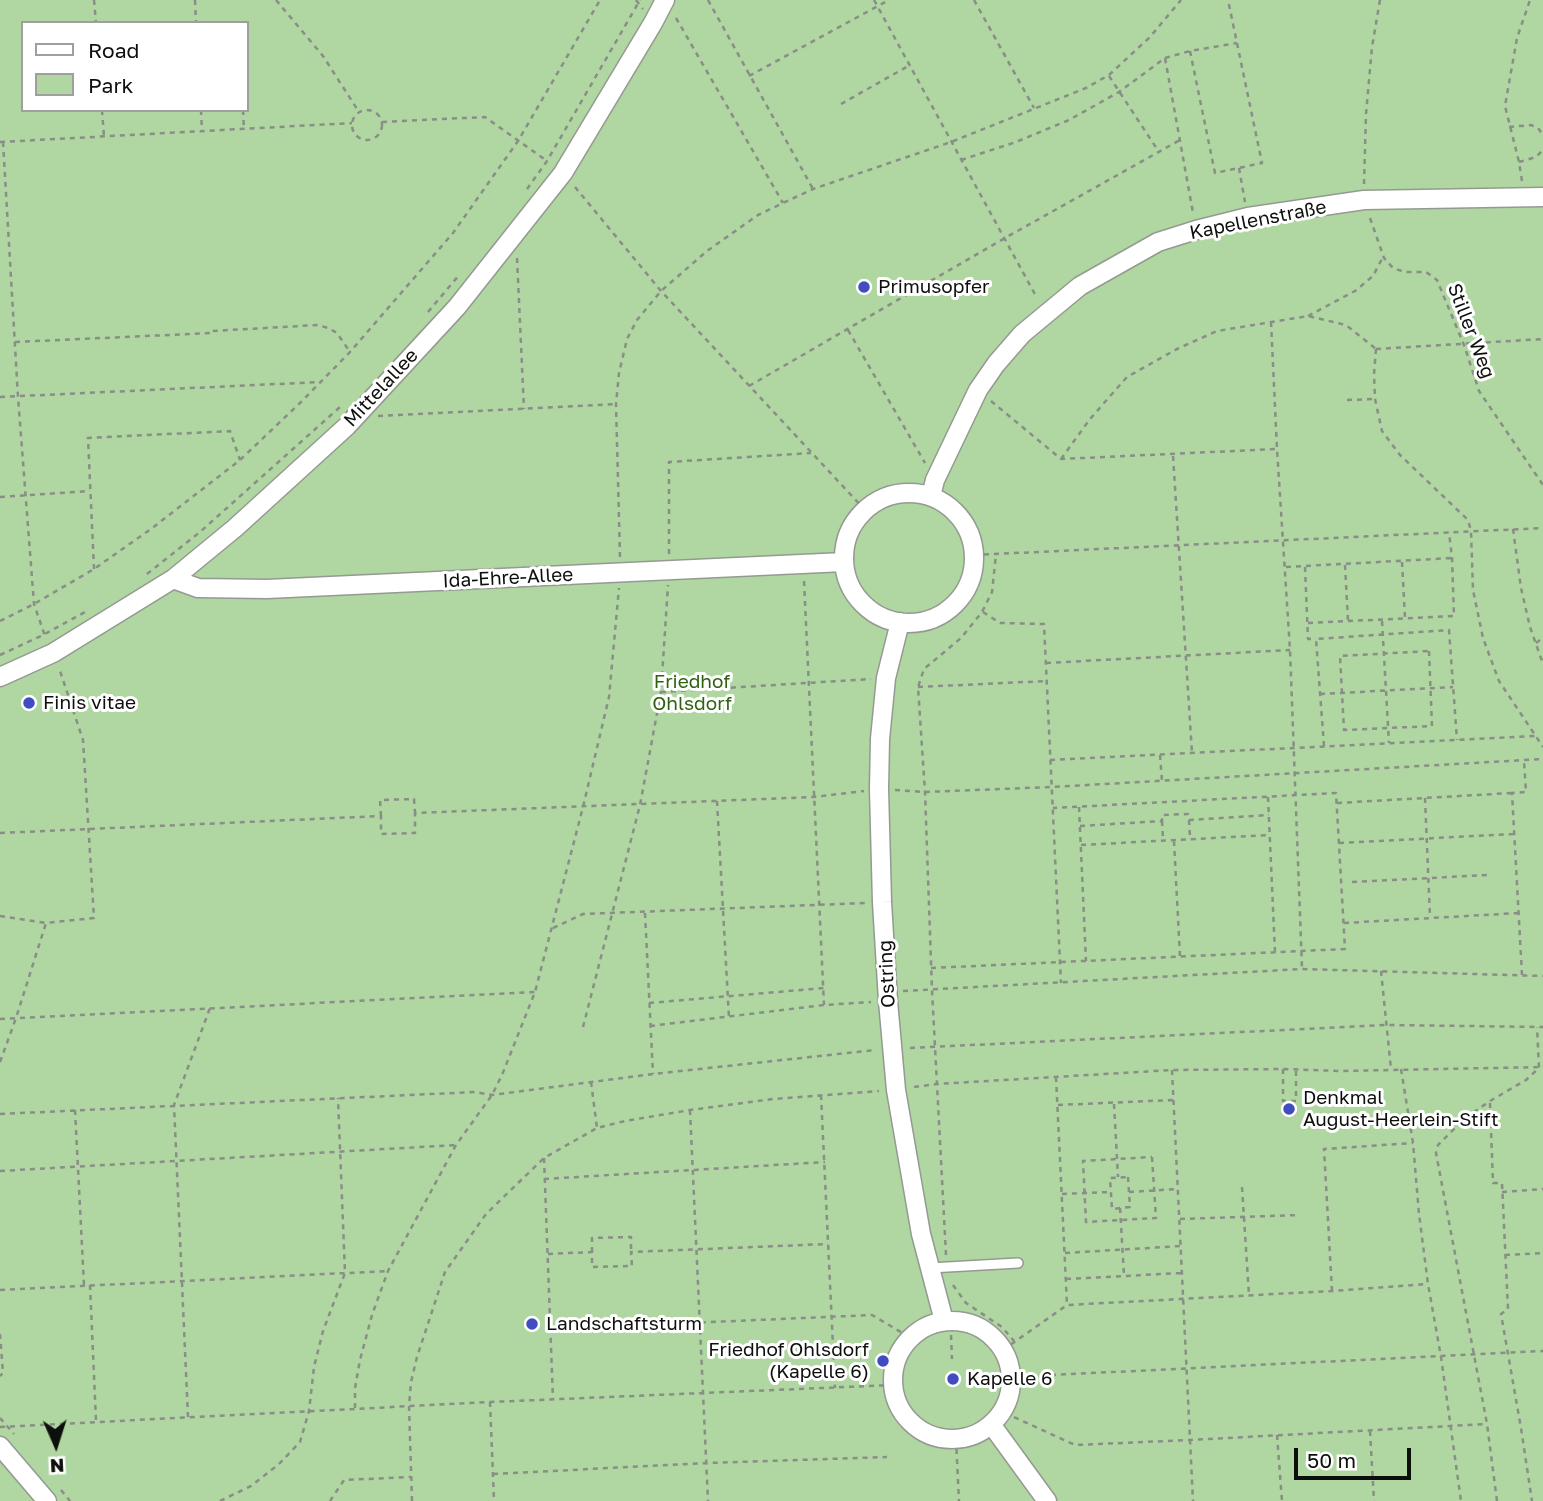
<!DOCTYPE html>
<meta charset="utf-8">
<style>
body{margin:0}
#map{position:relative;width:1543px;height:1501px;overflow:hidden;background:#eef5eb;font-family:"Golos Text",sans-serif}
canvas{display:block}
.legend{position:absolute;left:21px;top:21px;width:228px;height:91px;box-sizing:border-box;background:#fff;border:2px solid #9e9f9e;margin:0;padding:9px 12px;list-style:none;font-size:21px;color:#0d0f0c}
.legend li{display:flex;align-items:center;gap:14px;height:35px}
.legend b{width:35px;border:2px solid #9e9f9e}
.north{position:absolute;left:21px;top:1410px;width:70px;height:70px;-webkit-text-stroke:5px #fff;paint-order:stroke;rotate:177deg;font-size:19px;font-weight:700;line-height:28px;text-align:center;color:#0d0f0c}
.north::after{content:'';display:block;margin:auto;width:24px;height:32px;background:#0d0f0c;clip-path:polygon(50% 0,100% 100%,50% 72%,0 100%)}
.scale{position:absolute;left:1294px;top:1448px;width:117px;height:32px;box-sizing:border-box;border:4px solid #0d0f0c;border-top:0;padding-left:9px;font-size:21px;line-height:24px;white-space:nowrap;color:#0d0f0c;-webkit-text-stroke:5px #fff;paint-order:stroke}
</style>
<div id="map">
<canvas width="1543" height="1501"></canvas>
<ul class="legend">
<li><b style="height:9px;background:#fff"></b>Road</li>
<li><b style="height:19px;background:#b0d6a1"></b>Park</li>
</ul>
<div class="north">N</div>
<div class="scale">50 m</div>
</div>
<script>
const g = document.querySelector('canvas').getContext('2d');
g.lineJoin = 'round';
function fillPath(path, color) {
  g.fillStyle = color;
  g.fill(path, 'evenodd');
}
function toPath(rows) {
  const path = new Path2D();
  for (const r of rows) {
    if (r.length === 3) {
      path.moveTo(r[0] + r[2], r[1]);
      path.arc(r[0], r[1], r[2], 0, 2 * Math.PI);
      continue;
    }
    path.moveTo(r[0], r[1]);
    for (let i = 2; i < r.length; i += 2) path.lineTo(r[i], r[i + 1]);
  }
  return path;
}
function trace(path, color, width, dash) {
  g.strokeStyle = color;
  g.lineWidth = width;
  g.lineCap = dash ? 'butt' : 'round';
  g.setLineDash(dash || []);
  g.stroke(path);
}
function drawText(font, color, halo, rows, align = 'center') {
  g.font = font + ' "Golos Text",sans-serif';
  g.lineWidth = 6;
  g.setLineDash([]);
  g.textBaseline = 'middle';
  g.strokeStyle = halo;
  g.fillStyle = color;
  for (const [text, x, y, turn = 0] of rows) {
    g.save();
    g.translate(x, y);
    g.rotate((+turn || 0) * Math.PI / 180);
    g.textAlign = isNaN(turn) ? turn : align;
    if (halo) g.strokeText(text, 0, 0);
    g.fillText(text, 0, 0);
    g.restore();
  }
}
const green = toPath([
 [0,0,1543,0,1543,1501,0,1501],
 [23,23,247,23,247,110,23,110]
]);
const path = toPath([
 [94,0,96,23],
 [195,0,196,23],
 [276,0,323,56,359,112],
 [636,0,643,9],
 [708,0,813,189],
 [874,0,1037,298],
 [974,0,1034,108],
 [676,18,783,203],
 [1190,51,1215,173,1262,163,1228,0],
 [1165,58,1190,51,1237,43],
 [749,76,889,0],
 [1109,76,1159,152],
 [841,104,910,65],
 [102,110,104,137],
 [201,110,202,132],
 [243,110,244,130],
 [367,125,15],
 [382,122,485,117,547,161],
 [1509,127,1531,125,1538,128,1543,135],
 [0,142,352,123],
 [3,142,18,397,34,604,46,639],
 [961,160,1016,142,1069,120,1119,92,1165,58,1193,213],
 [1519,162,1536,157,1543,150],
 [1239,168,1245,202],
 [1522,181,1519,162,1505,106,1517,38,1530,0],
 [1364,184,1366,114,1372,47,1380,0],
 [575,187,661,291,865,510],
 [527,189,547,161,640,0],
 [1370,218,1384,258,1393,268,1405,272,1426,272,1437,280,1464,345,1479,391,1543,485],
 [517,258,524,409],
 [428,312,460,274],
 [1308,316,1355,291,1373,276,1383,257],
 [1271,322,1277,449,1290,650,1302,968],
 [848,330,925,463],
 [15,342,212,333,212,331,318,325,328,328,337,333,350,352],
 [1376,349,1374,374,1375,399,1382,431,1400,455,1468,520,1471,531,1473,590,1483,638,1499,681,1543,747],
 [1376,349,1543,339],
 [749,386,1005,238,1180,140],
 [0,397,320,382],
 [1347,400,1375,399],
 [991,401,1061,459,1277,449],
 [378,416,616,404],
 [1173,456,1192,753],
 [1061,459,1090,419,1127,377,1177,349,1217,331,1308,316,1346,325,1376,349],
 [0,497,90,491],
 [1513,529,1521,588,1530,627,1543,664],
 [669,554,669,462,811,453],
 [974,555,1543,528],
 [620,557,616,404,619,373,627,339,637,320,661,291,707,251,758,215,783,203,813,189,951,142,1086,88,1109,75,1150,37,1181,0],
 [1402,562,1405,618],
 [1345,565,1348,621],
 [1286,567,1452,558],
 [1305,567,1308,639,1316,639],
 [94,569,88,438,230,431,240,460],
 [147,574,200,532,340,407],
 [804,581,824,1005],
 [983,612,1000,623,1044,624,1061,983],
 [0,621,34,604,94,569,151,529,240,460,301,402,350,352,453,233,518,141,600,0],
 [1382,621,1389,743],
 [1308,623,1454,616,1452,558,1449,532],
 [1536,643,1543,638],
 [1429,651,1432,726,1344,730,1340,656,1429,651],
 [0,655,43,635,85,612],
 [1046,663,1290,650],
 [918,687,1047,681],
 [661,692,871,679],
 [1320,694,1453,687],
 [1324,746,1316,639,1449,630,1457,740],
 [1160,755,1162,781],
 [1050,760,1535,736],
 [895,790,925,792,1052,787,1543,759],
 [1268,797,1275,953],
 [1425,798,1430,917],
 [717,801,729,1018],
 [1337,803,1512,793],
 [1079,807,1086,961],
 [381,816,380,800,414,799,415,812],
 [1189,820,1190,837],
 [1162,821,1163,839],
 [1080,826,1162,821,1162,815,1188,814,1189,820,1269,815],
 [0,833,381,816,381,834,415,833,415,813,814,797,864,791],
 [1174,841,1180,957],
 [1339,843,1514,834],
 [1081,845,1270,835],
 [1352,882,1488,875],
 [645,913,653,1074],
 [0,916,46,923],
 [1344,923,1519,913],
 [553,928,583,914,865,903],
 [931,968,1345,949,1336,793,1053,808],
 [1381,971,1391,1069],
 [1522,975,1512,793,1526,792,1524,761],
 [903,991,1302,969,1543,976],
 [649,1003,824,988],
 [0,1019,535,992],
 [650,1026,824,1005,871,1002],
 [583,1027,640,805,661,692,668,585],
 [910,1048,1387,1025,1543,1027],
 [0,1062,16,1018,46,923,94,918,83,740,59,668],
 [1283,1069,1283,1101,1296,1101,1296,1069],
 [1401,1069,1413,1143,1419,1214,1428,1284,1441,1357,1461,1501],
 [1172,1070,1193,1501],
 [1056,1077,1067,1305],
 [591,1082,597,1128],
 [914,1087,937,1084,1172,1070,1283,1069,1340,1071,1543,1067],
 [821,1095,835,1388],
 [1490,1103,1493,1183,1502,1183,1508,1309,1501,1314,1521,1428,1532,1501],
 [1114,1104,1118,1177],
 [1058,1105,1173,1100],
 [75,1110,84,1285],
 [690,1110,708,1501],
 [0,1114,475,1092,492,1095,653,1074,875,1050],
 [1152,1157,1156,1218,1086,1222,1083,1161,1152,1157],
 [544,1158,553,1400],
 [0,1171,456,1145],
 [1128,1177,1130,1207,1112,1209,1110,1178,1128,1177],
 [544,1179,825,1162],
 [1242,1187,1249,1295],
 [1129,1192,1178,1189],
 [1502,1192,1543,1189],
 [1062,1194,1110,1192],
 [1120,1208,1124,1275],
 [1180,1219,1299,1215],
 [592,1252,592,1238,631,1237,631,1252],
 [1065,1253,1181,1246],
 [548,1254,592,1252,592,1267,632,1266,631,1252,828,1244],
 [946,1255,932,990,925,792,918,687,924,669,961,638,982,612,992,592,996,554],
 [1505,1255,1543,1253],
 [1066,1279,1182,1273],
 [90,1285,96,1421],
 [953,1285,966,1303,1002,1327,1014,1341],
 [0,1290,388,1271],
 [1332,1291,1324,1149,1413,1143],
 [551,1329,872,1315,911,1338],
 [0,1334,3,1373,0,1376],
 [951,1335,952,1359],
 [1003,1350,1067,1305,1332,1291,1428,1284],
 [1011,1377,1543,1351],
 [490,1402,494,1501],
 [355,1408,355,1388,360,1360,372,1315,388,1271,456,1145,492,1095,502,1075,535,992,583,807,609,697,619,588],
 [1005,1413,1075,1445,1190,1440,1487,1424],
 [188,1417,174,1105,210,1008],
 [0,1418,14,1434],
 [0,1427,490,1402,893,1385],
 [1370,1431,1374,1501],
 [1277,1435,1282,1501],
 [956,1439,959,1501],
 [493,1474,707,1463,887,1457],
 [61,1490,70,1501],
 [220,1501,251,1486,279,1464,300,1442,309,1411,314,1367,323,1331,345,1273,338,1098],
 [330,1501,344,1480,411,1477],
 [412,1501,409,1406,411,1382,417,1357,445,1272,486,1214,544,1158,597,1128,625,1121,690,1110,773,1099,879,1091],
 [1497,1501,1487,1424,1436,1153,1438,1145,1464,1119,1490,1101,1526,1080,1539,1068,1537,1027]
]);
const service = toPath([
 [930,1268,1018,1263]
]);
const minor = toPath([
 [909,558,65],
 [931,496,935,480,978,390,996,364,1022,334,1080,286,1158,242,1196,230,1248,217,1364,200,1543,197],
 [173,579,198,588,267,589,844,562],
 [900,622,886,678,880,739,879,789,882,902,888,1001,896,1090,921,1234,944,1321],
 [0,677,53,653,173,579,235,528,347,426,457,307,563,173,653,23,665,0],
 [952,1380,59],
 [991,1424,1047,1501],
 [0,1446,47,1501]
]);
const markers = [
 [864,287,7,"#414cc0"],
 [29,703,7,"#414cc0"],
 [1289,1109,7,"#414cc0"],
 [532,1324,7,"#414cc0"],
 [883,1361,7,"#414cc0"],
 [953,1379,7,"#414cc0"]
];
const streetNames = [
 ["Kapellenstraße",1258,220,-11],
 ["Stiller Weg",1471,331,69],
 ["Mittelallee",381,388,-47],
 ["Ida-Ehre-Allee",508,578,-3],
 ["Ostring",887,974,-93]
];
const poiNames = [
 ["Primusopfer",878,287],
 ["Finis vitae",43,703],
 ["Denkmal",1303,1098],
 ["August-Heerlein-Stift",1303,1120],
 ["Landschaftsturm",546,1324],
 ["Friedhof Ohlsdorf",869,1350,"right"],
 ["(Kapelle 6)",869,1372,"right"],
 ["Kapelle 6",967,1379]
];
const parkNames = [
 ["Friedhof",692,682],
 ["Ohlsdorf",692,704]
];
fillPath(green, '#b0d6a1');
trace(service, '#949a91', 12);
trace(minor, '#949a91', 21);
trace(path, '#898e87', 2.5, [5, 5]);
trace(service, '#fff', 9);
trace(minor, '#fff', 18);
for (const [x, y, r, color] of markers) {
  const dot = new Path2D();
  dot.arc(x, y, r, 0, 2 * Math.PI);
  g.fillStyle = color;
  g.fill(dot);
  trace(dot, '#fff', 2.5);
}
drawText('19px', '#0d0f0c', '#fff', streetNames);
drawText('19px', '#0d0f0c', '#fff', poiNames, 'left');
drawText('19px', '#2e620e', '#fff', parkNames);
</script>
